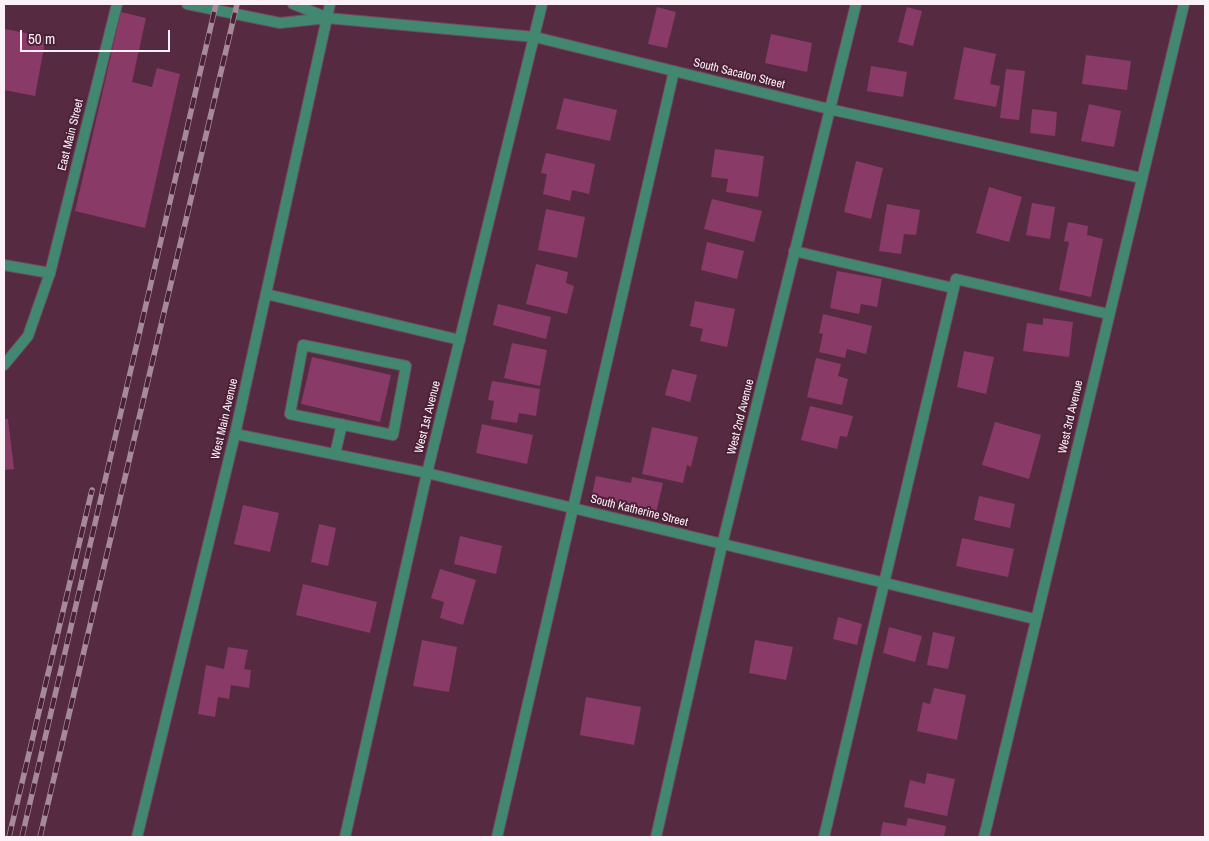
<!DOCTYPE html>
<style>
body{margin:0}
#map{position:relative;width:1209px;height:841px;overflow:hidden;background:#562b42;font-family:"Archivo Narrow",sans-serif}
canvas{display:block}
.frame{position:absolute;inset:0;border:5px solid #fcf1f6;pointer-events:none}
.scale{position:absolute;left:20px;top:30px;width:150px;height:22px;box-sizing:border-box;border:2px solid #fcf1f6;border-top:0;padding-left:6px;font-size:15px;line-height:18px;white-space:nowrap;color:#fcf1f6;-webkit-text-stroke:4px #4b2138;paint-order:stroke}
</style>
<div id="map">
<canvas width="1209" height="841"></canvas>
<div class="frame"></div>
<div class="scale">50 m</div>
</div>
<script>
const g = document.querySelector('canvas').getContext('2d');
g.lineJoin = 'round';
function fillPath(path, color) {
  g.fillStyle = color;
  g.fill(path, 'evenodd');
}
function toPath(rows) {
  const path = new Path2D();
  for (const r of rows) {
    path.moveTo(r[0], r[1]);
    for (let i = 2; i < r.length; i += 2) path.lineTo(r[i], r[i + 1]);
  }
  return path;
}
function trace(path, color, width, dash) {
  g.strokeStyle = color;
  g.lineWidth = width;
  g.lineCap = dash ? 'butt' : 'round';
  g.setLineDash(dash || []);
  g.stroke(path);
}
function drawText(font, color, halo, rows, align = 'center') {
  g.font = font + ' "Archivo Narrow",sans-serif';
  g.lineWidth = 4;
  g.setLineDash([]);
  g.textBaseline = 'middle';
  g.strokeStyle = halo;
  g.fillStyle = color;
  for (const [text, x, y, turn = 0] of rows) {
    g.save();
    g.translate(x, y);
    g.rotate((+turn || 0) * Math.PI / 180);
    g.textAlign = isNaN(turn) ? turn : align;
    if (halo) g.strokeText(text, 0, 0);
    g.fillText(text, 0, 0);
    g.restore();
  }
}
const building = toPath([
 [657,7,676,12,667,48,648,44],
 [907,7,922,11,913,46,898,42],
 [121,12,146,18,132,82,152,87,157,68,180,74,145,228,75,211],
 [5,29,46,37,35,96,4,90],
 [771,34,812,43,807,72,765,63],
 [964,47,996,54,990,84,1000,86,996,107,954,99],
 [1086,55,1131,61,1127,90,1082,84],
 [871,66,907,72,903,97,867,91],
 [1006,69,1025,71,1019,120,1000,118],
 [564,98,617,110,610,141,556,129],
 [1089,104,1121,111,1114,147,1081,141],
 [1032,109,1057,112,1055,136,1030,133],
 [715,149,764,156,758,197,726,192,728,179,711,177],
 [546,153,595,164,589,194,572,190,570,201,543,194,547,174,541,173],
 [856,161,883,168,871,219,844,212],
 [989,187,1022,197,1009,242,976,233],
 [712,199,762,211,754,242,704,229],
 [1032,203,1055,207,1050,239,1026,235],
 [887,204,920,210,916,235,904,234,901,254,879,251],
 [546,209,585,217,577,258,538,250],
 [1068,222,1088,226,1087,235,1103,239,1091,297,1059,290,1069,242,1064,241],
 [707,242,744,251,737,279,701,270],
 [536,264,568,272,566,283,574,286,567,314,526,304],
 [837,271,882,279,877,307,861,304,859,314,830,308],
 [695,301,735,309,727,347,700,341,703,329,690,326],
 [498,304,551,317,546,339,493,325],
 [823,314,872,326,866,354,847,349,845,358,819,352,823,334,819,333],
 [1043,318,1073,322,1069,357,1023,351,1027,323,1043,325],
 [512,343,547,350,540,386,504,378],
 [964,351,994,357,986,394,957,387],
 [312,357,391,375,380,422,301,404],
 [816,358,841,364,838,376,848,379,842,405,807,397],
 [672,369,697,375,690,402,665,395],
 [492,381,540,389,536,416,519,413,517,423,491,419,494,401,488,400],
 [810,406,853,416,847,437,840,436,837,449,801,440],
 [4,419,8,419,14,469,4,470],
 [995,422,1041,435,1029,479,982,465],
 [482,424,533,435,527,464,476,453],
 [652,427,698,437,691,467,687,465,683,483,642,474],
 [596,476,631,483,632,477,663,483,656,513,591,499],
 [979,496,1015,504,1010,528,974,520],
 [243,505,279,513,270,552,234,544],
 [319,524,336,528,328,566,311,562],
 [460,536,502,546,496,574,454,564],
 [962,538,1014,549,1008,577,956,566],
 [440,569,476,580,463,625,440,618,444,602,431,598],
 [303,584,377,602,370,633,296,615],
 [838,617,862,624,857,645,833,639],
 [889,627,922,636,915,662,883,653],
 [933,632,955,637,948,669,927,665],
 [422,640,457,647,449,692,413,686],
 [755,640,793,647,786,680,749,673],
 [228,647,248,650,244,669,251,670,249,688,231,685,229,699,218,697,215,717,198,714,206,665,224,669],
 [934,688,966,695,957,740,917,731,923,702,930,704],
 [586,697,641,707,634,745,580,735],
 [927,773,955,779,947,816,904,807,910,780,925,784],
 [908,818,946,826,944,837,880,837,883,822,906,826]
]);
const service = toPath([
 [794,251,953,288],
 [266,294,460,340],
 [303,345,406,366,393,435,290,414,303,345],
 [4,365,28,336,50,273],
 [335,454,342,424],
 [497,837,674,71],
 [824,837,956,279,1108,314]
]);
const minor = toPath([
 [187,4,280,23,327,18,535,37,829,109,1141,178],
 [293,4,326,17],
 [4,265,50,273,117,4],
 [235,434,427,473,1035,619],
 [137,837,235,434,330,4],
 [345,837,427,473,542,4],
 [656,837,722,545,856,4],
 [984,837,1184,4]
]);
const rail = toPath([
 [9,837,92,490],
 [22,837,216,4],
 [40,837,237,4]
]);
const streetNames = [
 ["South Sacaton Street",739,74,14],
 ["East Main Street",71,135,-76],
 ["West 1st Avenue",428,417,-76],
 ["West 2nd Avenue",741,417,-76],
 ["West 3rd Avenue",1071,417,-77],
 ["West Main Avenue",225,419,-77],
 ["South Katherine Street",639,511,14]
];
fillPath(building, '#893a66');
trace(service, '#714b5f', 12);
trace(minor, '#714b5f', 12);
trace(service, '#42876f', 10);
trace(minor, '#42876f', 10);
trace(rail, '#a68a99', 5.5);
trace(rail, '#4b2138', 4, [11]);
drawText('12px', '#fcf1f6', '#4b2138', streetNames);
</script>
